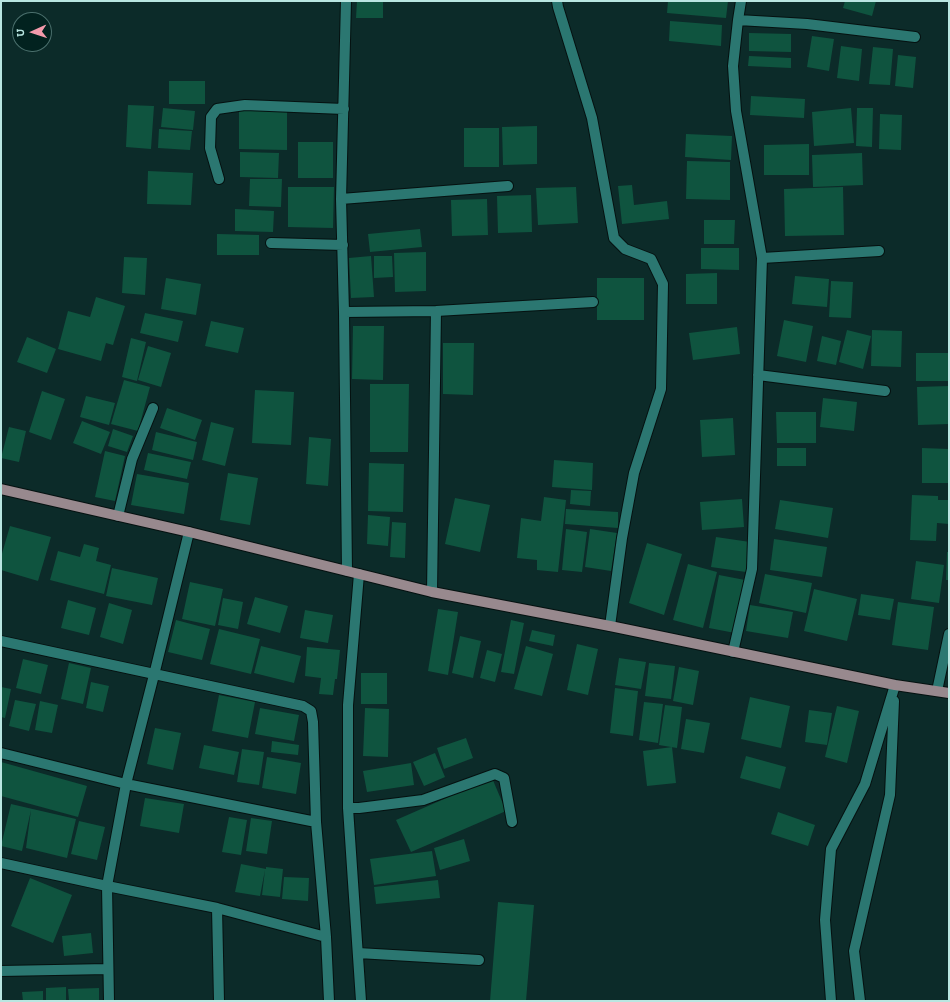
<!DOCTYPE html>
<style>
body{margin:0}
#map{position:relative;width:950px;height:1002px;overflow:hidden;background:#0c2b29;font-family:"Zilla Slab",serif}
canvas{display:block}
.frame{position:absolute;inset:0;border:2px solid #b9e6e1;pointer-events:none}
.north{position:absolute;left:12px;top:12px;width:40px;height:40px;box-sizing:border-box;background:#02221f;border:1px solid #4b706d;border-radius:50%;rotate:267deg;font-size:11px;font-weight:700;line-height:16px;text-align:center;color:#b9e6e1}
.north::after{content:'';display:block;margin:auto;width:14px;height:18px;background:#f39aab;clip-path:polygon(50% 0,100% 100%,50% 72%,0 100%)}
</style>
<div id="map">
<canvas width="950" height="1002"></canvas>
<div class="frame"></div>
<div class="north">U</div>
</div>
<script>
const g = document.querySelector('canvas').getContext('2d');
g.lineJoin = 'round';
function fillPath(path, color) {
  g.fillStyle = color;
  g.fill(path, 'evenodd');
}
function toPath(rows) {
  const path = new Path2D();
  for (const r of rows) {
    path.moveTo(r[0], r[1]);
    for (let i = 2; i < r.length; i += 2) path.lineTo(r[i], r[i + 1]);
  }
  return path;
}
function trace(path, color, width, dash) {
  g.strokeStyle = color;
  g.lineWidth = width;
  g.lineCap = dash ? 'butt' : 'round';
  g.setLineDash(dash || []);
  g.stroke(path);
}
const building = toPath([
 [357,1,383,1,383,18,356,18],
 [668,1,728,1,726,18,667,13],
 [845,1,876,1,872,16,843,8],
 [670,21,722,25,721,46,669,41],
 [749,33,791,34,791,52,749,51],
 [812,36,834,39,829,71,807,67],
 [841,46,862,49,859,81,837,78],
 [873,47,893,49,890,85,869,84],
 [898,55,916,57,913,88,895,86],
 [749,56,791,58,791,68,748,66],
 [169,81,205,81,205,104,169,104],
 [751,96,805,99,804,118,750,115],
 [128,105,154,106,151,149,126,147],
 [163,108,195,111,193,130,161,127],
 [851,108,854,143,814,146,812,112],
 [857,108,873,108,872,147,856,146],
 [239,110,287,111,287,150,239,149],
 [880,114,902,115,901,150,879,149],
 [537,126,537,164,503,165,502,127],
 [464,128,499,128,499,167,464,167],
 [159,129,192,131,190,150,158,148],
 [686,134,732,136,731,160,685,157],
 [298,142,333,142,333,178,298,178],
 [809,144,809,175,764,175,764,145],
 [240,152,279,153,278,178,240,177],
 [862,153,863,185,813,187,812,155],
 [687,161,730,162,730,200,686,199],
 [148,171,193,173,191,205,147,204],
 [250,179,282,179,281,207,249,206],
 [632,185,634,205,667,201,669,219,622,224,618,186],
 [288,187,334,187,333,228,288,227],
 [576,187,578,223,538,225,536,188],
 [843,187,844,235,785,236,784,189],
 [531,195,532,232,498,233,497,196],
 [487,199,488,235,452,236,451,200],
 [235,209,274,211,273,232,235,231],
 [704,220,735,220,734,244,704,244],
 [420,229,422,247,370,252,368,234],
 [217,234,259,235,259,255,217,255],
 [701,248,739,248,739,270,701,269],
 [426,252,426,291,395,292,394,253],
 [371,256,374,297,351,298,349,258],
 [374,256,392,256,393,277,374,278],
 [124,257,147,258,145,295,122,293],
 [717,273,717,304,686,304,686,274],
 [795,276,829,279,827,307,792,304],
 [166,278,201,284,196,315,161,309],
 [597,278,644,278,644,320,597,320],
 [831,281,853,282,851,318,829,317],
 [96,297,125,306,113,345,106,343,101,361,58,349,68,311,90,317],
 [145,313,183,321,178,342,140,333],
 [784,320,813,326,806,362,777,356],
 [211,321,244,328,238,353,205,346],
 [353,326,384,326,383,380,352,379],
 [737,327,740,354,693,360,689,333],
 [847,330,871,336,863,369,839,362],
 [872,330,902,331,901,367,871,366],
 [822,336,841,341,836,365,817,361],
 [27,337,56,349,47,373,17,362],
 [131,338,146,342,137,381,122,377],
 [443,343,474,343,473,395,443,394],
 [148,346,171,353,161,387,138,380],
 [916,353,949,353,949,381,916,381],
 [124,380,150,387,138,431,111,424],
 [370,384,409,384,408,452,370,452],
 [949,386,949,424,918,425,917,387],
 [255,390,294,392,291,445,252,443],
 [42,391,65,399,51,440,29,432],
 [86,396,115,403,109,425,80,417],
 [823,398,857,402,854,431,820,427],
 [167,408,202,420,195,440,160,428],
 [776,412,816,412,816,443,777,443],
 [733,418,735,455,702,457,700,420],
 [82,421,110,432,101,454,73,443],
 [211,422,234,428,225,466,202,460],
 [9,427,26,431,19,462,1,458],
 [113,429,133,436,127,452,108,446],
 [156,432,197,442,193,460,152,450],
 [309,437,331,439,328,486,306,484],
 [777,448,806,448,806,466,777,466],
 [922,448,949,449,949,483,922,483],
 [105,451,125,456,115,501,95,497],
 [148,453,191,462,187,479,144,470],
 [554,460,593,463,592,490,552,487],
 [369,463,404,464,403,512,368,511],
 [228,473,258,478,250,525,220,520],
 [137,474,189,483,184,514,131,505],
 [571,490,591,491,590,506,570,504],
 [912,495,938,496,938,500,949,500,949,524,937,523,936,541,910,540],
 [544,497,566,500,558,572,537,570,537,560,517,558,521,518,541,521],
 [455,498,490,505,480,552,445,544],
 [742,499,744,527,702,530,700,502],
 [780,500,833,508,828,538,775,529],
 [566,509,618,512,618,528,565,524],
 [368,515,390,517,388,546,367,544],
 [392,522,406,523,405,558,390,557],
 [10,526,51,537,38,581,1,570,1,557],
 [566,529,587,532,582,572,562,570],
 [590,529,617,533,611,571,585,567],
 [716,537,750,542,746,572,711,567],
 [774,539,827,547,822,577,770,570],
 [647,543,682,554,664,615,629,603],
 [84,544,99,548,96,561,111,565,104,594,50,580,58,551,80,557],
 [947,552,949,552,949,580,946,580],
 [916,561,944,565,939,603,911,599],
 [688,564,717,572,703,628,673,620],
 [112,568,158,578,152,605,106,596],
 [765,574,812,583,806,613,759,603],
 [719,575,745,580,735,633,709,628],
 [190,582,223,589,215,626,182,619],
 [814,589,857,599,847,641,804,631],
 [861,594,894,599,890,620,858,615],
 [255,597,288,606,280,633,247,624],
 [223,598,243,602,238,629,218,625],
 [68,600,96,608,89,635,61,628],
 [898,602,934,607,928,650,892,645],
 [109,603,132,610,123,644,100,637],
 [750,605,793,612,788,638,746,631],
 [438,609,458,612,448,675,428,671],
 [305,610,333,615,328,643,300,638],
 [176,620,210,629,202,660,168,652],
 [511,620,524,623,514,674,501,672],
 [219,629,260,639,251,674,210,664],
 [532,630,555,635,553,646,529,641],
 [460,636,481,641,473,678,452,673],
 [577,644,598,649,588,695,567,690],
 [261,646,301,656,294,683,254,673],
 [526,646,553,654,542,696,514,689],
 [307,647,340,650,337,679,335,679,333,695,319,694,321,678,305,676],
 [487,650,502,654,495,682,480,678],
 [619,658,646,662,641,689,615,685],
 [23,659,48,665,41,694,16,688],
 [69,663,91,668,83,704,61,699],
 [649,663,675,666,671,699,645,696],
 [679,667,699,671,693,705,673,701],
 [361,673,387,673,387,704,361,704],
 [91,682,109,686,103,712,86,708],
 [1,687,11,689,5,718,1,717],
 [615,688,638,691,633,736,610,733],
 [219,695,255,702,248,738,212,731],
 [750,697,790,706,781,748,741,739],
 [15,700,36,704,29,731,9,726],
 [40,701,58,705,52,733,35,730],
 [644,702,663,704,658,743,639,740],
 [665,705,682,707,677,748,659,745],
 [837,706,859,711,847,763,825,757],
 [260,708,299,715,294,741,255,734],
 [365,708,389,709,388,757,363,756],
 [809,710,832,713,827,745,805,742],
 [686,719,710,723,704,753,681,749],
 [155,728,181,733,173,770,147,764],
 [466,738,473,758,444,769,437,748],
 [272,741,299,745,298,755,271,752],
 [204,745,239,752,234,775,199,768],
 [672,747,676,783,647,786,643,751],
 [242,749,264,752,259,785,237,782],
 [435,753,445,777,424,786,413,762],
 [746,756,786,767,780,789,740,778],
 [267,757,301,763,296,794,262,788],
 [1,762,87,786,78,817,1,796],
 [411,763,414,785,367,792,363,771],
 [492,778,506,811,411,852,396,820],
 [145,798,184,804,179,833,140,826],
 [11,804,76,819,67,858,26,848,31,810,22,851,1,846],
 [778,812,815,825,808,846,771,834],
 [229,817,247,820,241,855,222,852],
 [251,818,272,821,267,854,246,851],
 [79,821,105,827,97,860,71,854],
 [464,839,470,861,440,870,434,848],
 [432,851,436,876,374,885,370,859],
 [241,864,266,869,266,867,283,869,280,897,262,895,265,870,260,896,235,892],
 [284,877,309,878,308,901,282,899],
 [30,878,72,895,53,943,11,926],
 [438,880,440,898,376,904,374,887],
 [498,902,534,905,526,1001,490,1001],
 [91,933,93,953,64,956,62,936],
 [66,987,66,1001,46,1001,46,988],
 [99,988,99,1001,69,1001,68,989],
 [43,991,43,1001,23,1001,22,992]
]);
const minor = toPath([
 [346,1,341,199,344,312,347,571],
 [557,1,558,7,592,118,614,238,625,249,651,259,663,284,661,389,634,473,622,538,610,626],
 [738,20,807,24,915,37],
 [219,179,210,148,211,117,217,109,245,105,344,109],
 [341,199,508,186],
 [271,243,343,245],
 [762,258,879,251],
 [344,312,436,311,593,302],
 [758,375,885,391],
 [118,516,132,459,153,408],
 [359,574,348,705,348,808,361,1001],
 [432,592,436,311],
 [1,641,303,706,311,711,313,722,316,822,326,937,329,1001],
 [733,652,752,569,762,258,736,111,733,66,738,20,741,1],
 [937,691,949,634],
 [1,753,126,784,316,822],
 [348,808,359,808,423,800,495,774,504,778,512,822],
 [1,863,107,886,217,908,326,937],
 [217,908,219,1001],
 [358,953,479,960],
 [1,971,108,969],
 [109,1001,107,886,126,784,154,675,189,532],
 [831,1001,825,920,831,849,865,784,895,685],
 [860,1001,854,951,890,795,894,701]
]);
const major = toPath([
 [1,489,189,532,432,592,610,626,895,685,949,693]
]);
fillPath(building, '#0f543f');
trace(minor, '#051110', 12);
trace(major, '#051110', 12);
trace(minor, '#2b7771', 10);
trace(major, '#98898e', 10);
</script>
